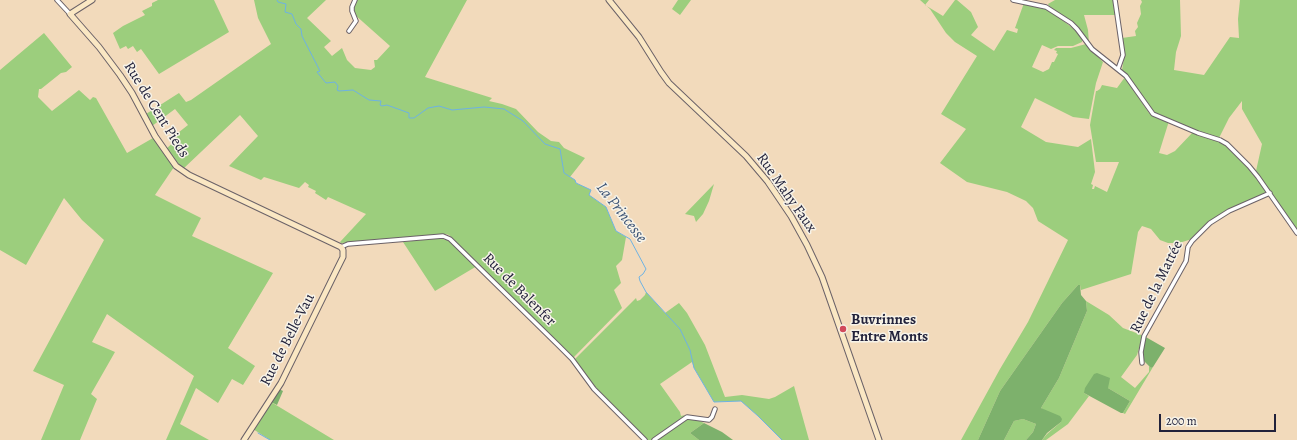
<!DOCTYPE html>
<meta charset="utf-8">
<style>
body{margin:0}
#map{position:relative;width:1297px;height:440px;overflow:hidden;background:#f2dabb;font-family:Alegreya,serif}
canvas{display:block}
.scale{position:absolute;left:1159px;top:414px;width:117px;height:18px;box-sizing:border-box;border:2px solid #22223b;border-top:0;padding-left:5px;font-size:12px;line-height:14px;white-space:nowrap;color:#22223b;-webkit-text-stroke:3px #f7f3e8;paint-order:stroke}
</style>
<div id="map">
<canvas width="1297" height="440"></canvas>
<div class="scale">200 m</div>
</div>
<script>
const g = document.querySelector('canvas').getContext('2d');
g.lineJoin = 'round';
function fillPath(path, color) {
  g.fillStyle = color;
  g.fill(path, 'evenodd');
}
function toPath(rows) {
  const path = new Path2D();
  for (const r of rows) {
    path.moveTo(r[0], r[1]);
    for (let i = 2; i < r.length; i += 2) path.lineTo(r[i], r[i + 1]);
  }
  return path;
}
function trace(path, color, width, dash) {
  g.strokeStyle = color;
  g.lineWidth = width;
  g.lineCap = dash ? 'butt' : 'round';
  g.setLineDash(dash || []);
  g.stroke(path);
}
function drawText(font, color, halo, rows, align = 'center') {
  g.font = font + ' Alegreya,serif';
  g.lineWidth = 3;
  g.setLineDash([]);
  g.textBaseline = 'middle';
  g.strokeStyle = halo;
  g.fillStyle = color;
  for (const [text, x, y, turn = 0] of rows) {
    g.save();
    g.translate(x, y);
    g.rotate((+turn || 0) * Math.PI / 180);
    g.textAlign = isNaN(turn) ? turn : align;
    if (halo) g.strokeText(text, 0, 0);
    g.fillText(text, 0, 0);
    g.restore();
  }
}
const green = toPath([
 [158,0,214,0,229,32,159,74,141,49,137,52,133,46,128,49,126,46,120,49,113,33,123,26,145,15,142,11,152,6,152,3],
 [254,0,326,0,307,18,331,41,324,47,332,56,342,48,347,60,355,68,371,70,375,67,374,60,377,60,390,46,354,14,353,9,356,0,467,0,425,77,428,78,492,98,489,101,502,104,516,109,538,132,551,141,559,142,564,148,585,158,570,177,575,180,576,183,591,190,589,195,606,207,616,231,626,237,622,260,616,266,621,283,614,290,622,308,574,357,572,357,449,235,446,234,404,239,341,243,340,242,366,214,328,197,326,200,315,193,316,191,308,187,309,185,305,182,299,188,264,177,261,180,229,166,258,136,240,115,183,169,166,149,176,140,174,136,188,125,175,109,152,126,146,114,179,93,186,102,191,100,271,44,258,18],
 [678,0,691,0,680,15,672,9],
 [920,0,929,0,925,5,943,16,955,0,957,0,971,12,978,27,971,35,994,51,1007,30,1017,33,1018,29,1015,28,1024,3,1043,8,1052,12,1075,30,1082,39,1082,42,1073,46,1058,46,1051,49,1042,45,1032,67,1043,72,1049,69,1052,62,1054,62,1058,54,1056,53,1057,51,1054,50,1056,48,1071,48,1086,44,1103,62,1096,83,1089,119,1073,117,1035,98,1021,127,1046,142,1078,147,1091,139,1095,172,1091,184,1093,185,1092,189,1094,189,1095,186,1107,192,1119,162,1096,162,1090,125,1096,91,1097,91,1100,89,1102,85,1117,88,1125,77,1149,113,1158,118,1169,121,1159,153,1167,155,1175,151,1193,132,1215,140,1228,147,1241,160,1256,177,1265,190,1265,193,1259,197,1232,208,1204,227,1192,239,1179,243,1168,243,1160,240,1151,229,1142,226,1138,232,1131,274,1081,290,1080,285,1078,285,1062,303,1000,391,978,440,961,440,1000,369,1028,322,1068,240,1038,221,1033,208,1026,201,1007,192,967,182,940,163,966,129,941,114,977,56,955,42,946,33,930,9],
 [1055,0,1114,0,1116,15,1084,15,1088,30,1089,43,1076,25,1049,6,1048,4],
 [1141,0,1180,0,1181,36,1176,52,1174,70,1204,75,1230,37,1239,38,1238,19,1240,0,1297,0,1297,231,1256,171,1262,144,1242,109,1242,101,1229,118,1219,138,1198,131,1155,113,1149,107,1131,80,1122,70,1124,58,1122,38,1136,36,1135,31,1138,27,1137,23,1141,14,1140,6,1142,2],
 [44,33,72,67,66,72,61,73,41,89,39,89,38,97,52,111,79,90,90,100,93,97,96,98,127,153,153,138,174,167,155,195,201,218,192,236,273,273,228,348,255,366,243,385,232,379,218,403,196,388,180,424,209,440,166,440,194,376,107,314,92,342,115,352,91,394,97,399,80,440,41,440,64,385,33,371,104,240,82,220,64,198,26,265,0,250,0,70],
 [714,184,709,201,703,214,696,222,694,216,685,214],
 [439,238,450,241,477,266,435,291,403,242],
 [646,292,665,313,679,303,687,313,705,345,725,397,742,395,769,399,775,397,794,386,809,440,782,440,758,416,741,401,714,402,694,368,692,362,660,384,680,412,681,416,685,415,681,419,652,440,646,440,594,388,575,359,636,298,637,301,640,300,645,295],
 [1086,301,1109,315,1123,328,1144,336,1142,345,1140,345,1137,355,1121,377,1135,388,1149,372,1149,366,1151,368,1153,367,1125,414,1123,413,1130,401,1108,388,1084,393,1089,396,1068,424,1046,440,1042,440,1047,434,1061,422,1041,408,1059,378,1087,311],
 [271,402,334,440,270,440,253,429],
 [690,418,696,419,704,423,690,433,699,440,656,440,685,419],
 [1023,419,1036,424,1033,432,1026,440,1004,440,1014,421]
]);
const forest = toPath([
 [1078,285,1080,285,1081,295,1086,301,1087,311,1059,378,1041,408,1060,416,1062,419,1061,422,1047,433,1042,440,1026,440,1033,432,1036,424,1023,419,1014,421,1004,440,978,440,1000,391,1062,303],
 [1144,336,1165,348,1153,367,1151,368,1142,359],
 [1097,373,1110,378,1108,388,1130,401,1123,413,1121,413,1084,393,1085,388,1094,374],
 [279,389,283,391,277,405,271,402],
 [704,423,722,432,733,440,699,440,690,433]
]);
const stream = toPath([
 [277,0,278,2,286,4,285,12,292,14,296,24,301,29,302,36,320,71,317,72,326,83,335,82,338,86,337,90,339,91,353,90,369,100,381,101,380,105,382,106,387,105,409,113,409,118,414,118,428,108,439,106,452,110,484,107,504,109,523,121,545,144,560,149,564,173,575,180,576,183,591,190,589,195,606,207,616,231,630,239,646,269,643,274,639,277,640,281,646,292,680,329,690,350,694,368,714,402,741,401,758,416,782,440],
 [258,433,270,440]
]);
const street = toPath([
 [57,0,70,14],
 [1013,0,1046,7,1071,23,1077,29,1092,49,1126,76,1153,114,1198,133,1220,140,1227,144,1249,166,1258,177,1297,233],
 [1115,0,1123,55,1118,69],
 [349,31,356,21,352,11,352,7,355,0],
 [341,247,348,244,443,236,450,239,559,346,572,359,594,389,645,440],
 [1142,363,1141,352,1144,336,1186,261,1188,247,1192,241,1210,223,1229,211,1270,193],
 [654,440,687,417,709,420,712,417,715,409]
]);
const secondary = toPath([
 [92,0,70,14,99,47,120,75,132,93,155,136,176,166,189,175,341,247,343,250,343,257,337,269,281,383,244,440],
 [609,0,639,37,661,72,669,83,746,156,768,182,791,216,807,245,822,277,879,440]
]);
const markers = [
 [843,329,4,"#d1495b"]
];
const streetNames = [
 ["Rue de Cent Pieds",156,110,58],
 ["Rue Mahy Faux",786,193,55],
 ["Rue de la Mattée",1157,287,-64],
 ["Rue de Balenfer",519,290,45],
 ["Rue de Belle-Vau",288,340,-63]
];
const poiNames = [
 ["Buvrinnes",851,320],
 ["Entre Monts",851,337]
];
const waterNames = [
 ["La Princesse",621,213,52]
];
fillPath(green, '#9cce7d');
fillPath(forest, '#7db16c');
trace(stream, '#6eb2e3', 1);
trace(street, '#6b6268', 5.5);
trace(secondary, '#6b6268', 7);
trace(street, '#fff', 3.5);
trace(secondary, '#fae7c3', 5);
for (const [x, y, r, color] of markers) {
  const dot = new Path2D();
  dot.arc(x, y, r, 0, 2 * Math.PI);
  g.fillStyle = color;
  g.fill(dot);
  trace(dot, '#f7f3e8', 1.5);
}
drawText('15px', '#22223b', '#f7f3e8', streetNames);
drawText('bold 15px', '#22223b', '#f7f3e8', poiNames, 'left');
drawText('italic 16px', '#3d5476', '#f7f3e8', waterNames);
</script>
